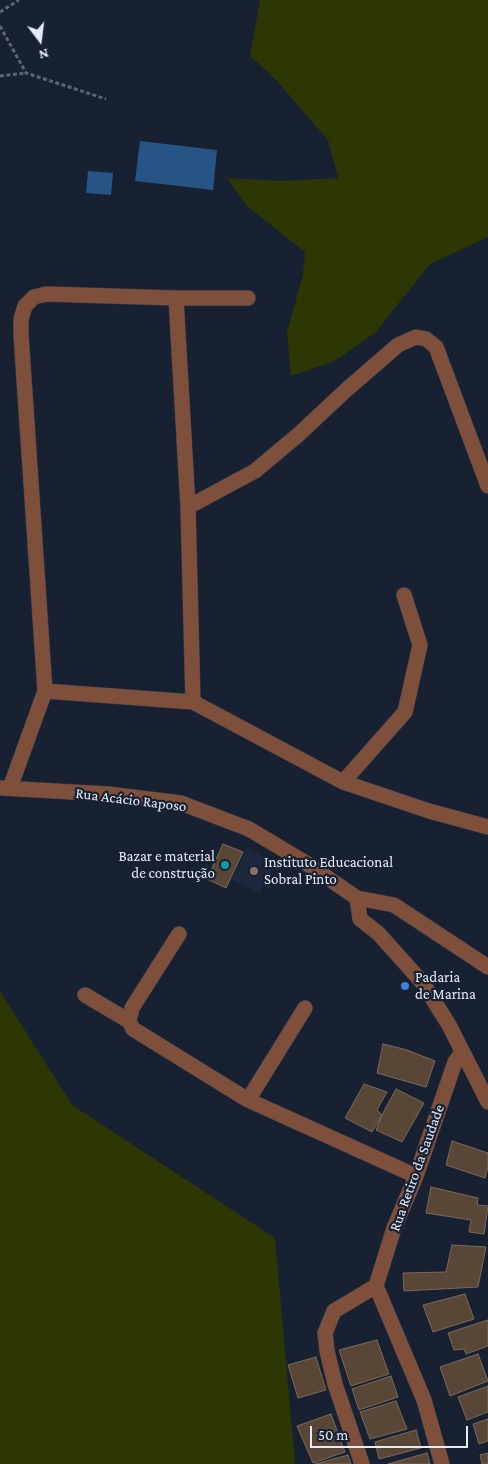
<!DOCTYPE html>
<meta charset="utf-8">
<style>
body{margin:0}
#map{position:relative;width:488px;height:1464px;overflow:hidden;background:#182132;font-family:"Crimson Pro",serif}
canvas{display:block}
.north{position:absolute;left:15px;top:15px;width:50px;height:50px;-webkit-text-stroke:4px #182132;paint-order:stroke;rotate:165deg;font-size:14px;font-weight:700;line-height:20px;text-align:center;color:#e5ebf7}
.north::after{content:'';display:block;margin:auto;width:18px;height:22px;background:#e5ebf7;clip-path:polygon(50% 0,100% 100%,50% 72%,0 100%)}
.scale{position:absolute;left:310px;top:1426px;width:158px;height:22px;box-sizing:border-box;border:2px solid #e5ebf7;border-top:0;padding-left:6px;font-size:15px;line-height:18px;white-space:nowrap;color:#e5ebf7;-webkit-text-stroke:4px #182132;paint-order:stroke}
</style>
<div id="map">
<canvas width="488" height="1464"></canvas>
<div class="north">N</div>
<div class="scale">50 m</div>
</div>
<script>
const g = document.querySelector('canvas').getContext('2d');
g.lineJoin = 'round';
function fillPath(path, color) {
  g.fillStyle = color;
  g.fill(path, 'evenodd');
}
function toPath(rows) {
  const path = new Path2D();
  for (const r of rows) {
    path.moveTo(r[0], r[1]);
    for (let i = 2; i < r.length; i += 2) path.lineTo(r[i], r[i + 1]);
  }
  return path;
}
function trace(path, color, width, dash) {
  g.strokeStyle = color;
  g.lineWidth = width;
  g.lineCap = dash ? 'butt' : 'round';
  g.setLineDash(dash || []);
  g.stroke(path);
}
function drawText(font, color, halo, rows, align = 'center') {
  g.font = font + ' "Crimson Pro",serif';
  g.lineWidth = 4.5;
  g.setLineDash([]);
  g.textBaseline = 'middle';
  g.strokeStyle = halo;
  g.fillStyle = color;
  for (const [text, x, y, turn = 0] of rows) {
    g.save();
    g.translate(x, y);
    g.rotate((+turn || 0) * Math.PI / 180);
    g.textAlign = isNaN(turn) ? turn : align;
    if (halo) g.strokeText(text, 0, 0);
    g.fillText(text, 0, 0);
    g.restore();
  }
}
const built = toPath([
 [247,848,276,863,260,893,232,880]
]);
const green = toPath([
 [260,0,488,0,488,237,430,264,375,333,335,361,291,376,287,332,303,275,305,252,247,206,227,178,283,181,338,178,328,140,276,80,250,56],
 [0,991,72,1105,275,1238,295,1464,0,1464]
]);
const water = toPath([
 [140,141,217,150,213,190,135,181],
 [88,171,113,173,111,195,86,193]
]);
const building = toPath([
 [223,844,243,852,226,888,207,879,223,844],
 [383,1044,407,1050,435,1061,426,1087,377,1073,383,1044],
 [364,1084,387,1092,377,1110,382,1115,372,1132,345,1118,364,1084],
 [396,1089,424,1103,402,1142,376,1130,382,1115,396,1089],
 [452,1141,488,1153,488,1167,485,1178,446,1165,452,1141],
 [431,1187,478,1198,477,1205,488,1206,484,1234,469,1232,471,1220,426,1213,431,1187],
 [452,1245,486,1247,478,1287,404,1291,403,1273,446,1272,452,1245],
 [465,1294,474,1319,433,1332,423,1305,465,1294],
 [488,1320,488,1346,466,1354,464,1349,454,1350,448,1333,488,1320],
 [377,1340,389,1374,351,1386,339,1350,377,1340],
 [478,1354,488,1381,450,1396,440,1367,478,1354],
 [316,1357,326,1390,298,1398,288,1365,316,1357],
 [391,1376,398,1397,359,1410,352,1389,391,1376],
 [488,1386,488,1412,467,1420,458,1397,488,1386],
 [396,1401,407,1429,370,1439,360,1412,396,1401],
 [331,1414,345,1452,313,1463,297,1426,331,1414],
 [488,1419,488,1441,479,1444,473,1424,488,1419],
 [416,1430,421,1448,379,1459,375,1442,416,1430],
 [427,1453,430,1464,388,1464,427,1453],
 [488,1453,488,1464,482,1464,480,1455,488,1453],
 [348,1455,351,1464,315,1464,348,1455]
]);
const path = toPath([
 [0,12,19,0],
 [0,26,26,73,106,99],
 [0,76,26,73]
]);
const minor = toPath([
 [176,298,188,507,193,702],
 [188,507,255,471,298,435,345,391,398,345,416,337,426,339,436,347,488,486],
 [45,691,193,702,343,782,429,811,488,827],
 [343,782,405,712,420,645,404,595],
 [2,788,108,794,181,803,249,829,306,863,357,898,394,905,488,967],
 [10,788,45,691,21,334,21,319,25,306,34,297,46,294,176,298,248,298],
 [357,898,360,919,378,933,422,982,449,1025,488,1102],
 [179,934,132,1008,129,1021,133,1029,248,1100,416,1176],
 [85,995,129,1021],
 [248,1100,305,1008],
 [376,1286,424,1400,442,1464],
 [362,1464,335,1384,327,1351,325,1333,334,1311,376,1286,394,1228,416,1176,455,1062,462,1052]
]);
const markers = [
 [225,865,5,"#0f9aa8"],
 [254,871,5,"#8d6e63"],
 [405,986,5,"#3f7fe0"]
];
const streetNames = [
 ["Rua Acácio Raposo",131,800,7],
 ["Rua Retiro da Saudade",417,1168,-70]
];
const poiNames = [
 ["Bazar e material",215,856,"right"],
 ["de construção",215,873,"right"],
 ["Instituto Educacional",264,862],
 ["Sobral Pinto",264,879],
 ["Padaria",415,977],
 ["de Marina",415,994]
];
fillPath(built, '#1d283f');
fillPath(green, '#2d3703');
fillPath(water, '#265585');
fillPath(building, '#584736');
trace(building, '#7b6958', 1);
trace(minor, '#353d4e', 16);
trace(path, '#5d6574', 3, [4, 2.5]);
trace(minor, '#7e503c', 15);
for (const [x, y, r, color] of markers) {
  const dot = new Path2D();
  dot.arc(x, y, r, 0, 2 * Math.PI);
  g.fillStyle = color;
  g.fill(dot);
  trace(dot, '#182132', 2);
}
drawText('15px', '#e5ebf7', '#182132', streetNames);
drawText('15px', '#e5ebf7', '#182132', poiNames, 'left');
</script>
